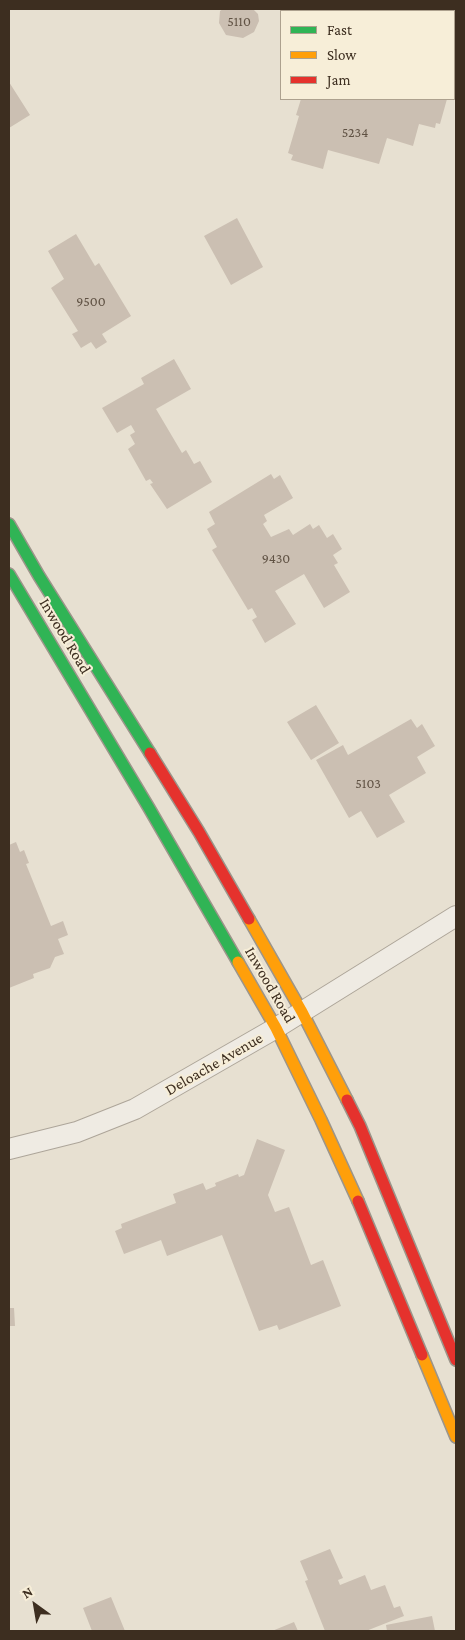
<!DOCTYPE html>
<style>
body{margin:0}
#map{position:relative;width:465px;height:1640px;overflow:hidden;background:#e7e0d1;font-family:"Crimson Pro",serif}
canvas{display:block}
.frame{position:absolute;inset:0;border:10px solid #3d2e20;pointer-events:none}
.legend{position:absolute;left:280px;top:10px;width:175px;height:90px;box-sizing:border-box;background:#f7eed8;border:1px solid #ada18e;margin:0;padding:6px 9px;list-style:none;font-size:15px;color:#3d2e20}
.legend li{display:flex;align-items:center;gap:10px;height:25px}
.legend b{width:25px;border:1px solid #ada18e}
.north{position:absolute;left:10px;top:1580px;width:50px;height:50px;-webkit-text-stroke:4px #f7eed8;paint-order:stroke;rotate:328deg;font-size:14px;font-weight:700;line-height:20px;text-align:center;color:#3d2e20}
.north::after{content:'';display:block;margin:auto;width:18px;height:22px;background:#3d2e20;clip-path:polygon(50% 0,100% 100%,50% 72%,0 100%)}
</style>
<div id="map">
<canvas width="465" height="1640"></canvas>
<div class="frame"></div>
<ul class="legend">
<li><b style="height:6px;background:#30b455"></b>Fast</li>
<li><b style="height:6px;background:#ff9f0a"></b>Slow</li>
<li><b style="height:6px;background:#e5322d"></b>Jam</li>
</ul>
<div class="north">N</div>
</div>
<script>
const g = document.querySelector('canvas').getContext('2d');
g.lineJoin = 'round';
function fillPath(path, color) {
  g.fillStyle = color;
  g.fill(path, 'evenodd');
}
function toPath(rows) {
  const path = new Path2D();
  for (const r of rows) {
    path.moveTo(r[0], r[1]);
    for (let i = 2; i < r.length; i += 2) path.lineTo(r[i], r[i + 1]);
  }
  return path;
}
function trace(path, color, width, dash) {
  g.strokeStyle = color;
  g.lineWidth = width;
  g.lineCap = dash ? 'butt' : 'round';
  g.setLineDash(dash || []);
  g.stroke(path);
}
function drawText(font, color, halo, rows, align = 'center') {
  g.font = font + ' "Crimson Pro",serif';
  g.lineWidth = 4;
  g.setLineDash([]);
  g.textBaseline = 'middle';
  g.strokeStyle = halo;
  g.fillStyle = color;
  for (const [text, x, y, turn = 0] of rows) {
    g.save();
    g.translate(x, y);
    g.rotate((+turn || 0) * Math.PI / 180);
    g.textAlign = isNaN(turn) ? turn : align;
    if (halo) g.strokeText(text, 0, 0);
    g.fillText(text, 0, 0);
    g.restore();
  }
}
const building = toPath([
 [223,9,253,9,258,14,259,21,254,32,243,38,226,35,219,23,220,11],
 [9,82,30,115,9,128],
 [301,99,447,99,440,124,436,123,435,128,419,124,413,146,387,138,379,164,328,150,323,169,291,160,293,155,288,153,299,116,296,115],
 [237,218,263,267,231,285,204,236],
 [76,234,95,266,99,263,131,316,102,334,107,342,96,349,91,342,81,348,72,334,78,331,51,288,64,279,48,251],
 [174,359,191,389,156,409,182,453,186,450,194,464,200,461,212,482,167,509,150,484,153,483,150,479,146,481,128,449,135,444,130,435,135,432,131,425,117,433,102,408,144,384,141,378],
 [271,474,274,479,280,475,293,498,264,515,267,521,263,524,271,537,289,529,293,535,310,524,313,529,319,525,327,538,333,534,342,549,333,555,338,563,334,565,350,592,324,608,304,574,275,591,296,624,265,643,252,620,257,617,252,608,248,610,212,550,217,547,207,529,215,524,209,512],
 [316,705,339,743,311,760,287,722],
 [411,719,417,728,422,724,435,746,417,757,426,773,389,795,405,822,377,838,361,811,349,818,316,760,343,745,348,755],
 [16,842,20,852,24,850,29,863,26,864,51,926,63,921,68,935,58,939,64,954,55,957,50,968,33,974,34,978,9,988,9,845],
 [257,1139,285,1150,268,1195,275,1212,289,1207,311,1265,323,1260,341,1306,279,1330,277,1325,259,1331,222,1235,167,1256,161,1240,124,1254,115,1231,122,1228,121,1224,176,1203,173,1194,203,1183,206,1190,216,1186,215,1183,238,1174,239,1177,244,1175],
 [9,1308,14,1308,15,1326,9,1326],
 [330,1549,343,1578,338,1580,340,1585,365,1575,371,1590,385,1585,394,1608,400,1606,404,1616,366,1631,325,1631,305,1581,308,1580,300,1561],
 [111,1597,125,1631,92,1631,83,1608],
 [432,1616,435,1631,387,1631,386,1625],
 [294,1622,298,1631,272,1631]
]);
const street = toPath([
 [9,1149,77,1132,135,1109,276,1028,456,916]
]);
const fast = toPath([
 [9,524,39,576,150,753],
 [9,574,149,808,238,962]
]);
const slow = toPath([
 [249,919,302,1012,347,1100],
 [238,962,276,1028,321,1120,358,1201],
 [422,1355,456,1437]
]);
const jam = toPath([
 [150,753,199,832,249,919],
 [347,1100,360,1126,456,1360],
 [358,1201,422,1355]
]);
const numberNames = [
 ["5110",239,22],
 ["5234",355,133],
 ["9500",91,302],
 ["9430",276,559],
 ["5103",368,784]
];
const streetNames = [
 ["Inwood Road",65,636,59],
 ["Inwood Road",270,985,60],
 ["Deloache Avenue",214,1064,-30]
];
fillPath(building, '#cbbfb2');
trace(street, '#ada599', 22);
trace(fast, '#9c958a', 14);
trace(slow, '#9c958a', 14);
trace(jam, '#9c958a', 14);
trace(street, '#efebe3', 20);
trace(fast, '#30b455', 11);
trace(slow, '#ff9f0a', 11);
trace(jam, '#e5322d', 11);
drawText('14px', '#605244', null, numberNames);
drawText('16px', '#3d2e20', '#f7eed8', streetNames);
</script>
